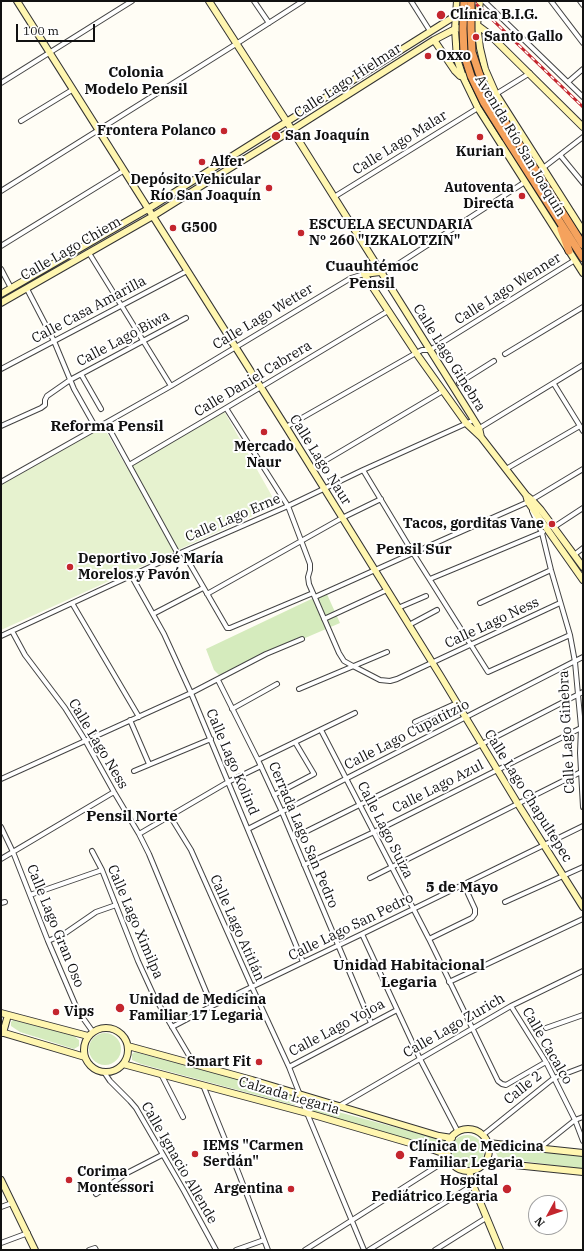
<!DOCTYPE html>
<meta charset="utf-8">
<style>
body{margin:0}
#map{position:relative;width:584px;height:1251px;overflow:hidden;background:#fffdf5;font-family:"IBM Plex Serif",serif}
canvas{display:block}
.frame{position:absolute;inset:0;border:2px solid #111;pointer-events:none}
.north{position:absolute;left:528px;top:1195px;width:40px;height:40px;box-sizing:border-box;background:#fff;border:1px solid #a0a0a0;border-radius:50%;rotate:230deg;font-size:11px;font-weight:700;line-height:16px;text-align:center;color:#111}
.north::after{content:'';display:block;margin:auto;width:14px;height:18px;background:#c4262e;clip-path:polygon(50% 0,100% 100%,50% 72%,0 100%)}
.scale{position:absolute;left:16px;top:24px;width:79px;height:18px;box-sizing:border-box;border:2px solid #111;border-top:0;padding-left:5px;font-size:12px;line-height:14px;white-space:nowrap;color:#111;-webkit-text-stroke:3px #fff;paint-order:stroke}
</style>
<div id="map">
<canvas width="584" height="1251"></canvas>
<div class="frame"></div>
<div class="north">N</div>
<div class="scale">100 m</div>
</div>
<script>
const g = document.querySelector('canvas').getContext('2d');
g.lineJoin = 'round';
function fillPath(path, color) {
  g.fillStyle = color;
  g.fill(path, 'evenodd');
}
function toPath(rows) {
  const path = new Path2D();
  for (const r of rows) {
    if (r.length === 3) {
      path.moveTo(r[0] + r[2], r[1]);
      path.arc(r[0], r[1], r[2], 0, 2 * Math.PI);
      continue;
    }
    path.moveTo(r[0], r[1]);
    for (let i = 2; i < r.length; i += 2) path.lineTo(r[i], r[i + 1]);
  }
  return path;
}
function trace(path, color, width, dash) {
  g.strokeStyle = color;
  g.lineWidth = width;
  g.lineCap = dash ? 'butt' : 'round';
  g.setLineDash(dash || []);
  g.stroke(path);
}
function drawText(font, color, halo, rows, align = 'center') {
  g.font = font + ' "IBM Plex Serif",serif';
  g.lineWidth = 4;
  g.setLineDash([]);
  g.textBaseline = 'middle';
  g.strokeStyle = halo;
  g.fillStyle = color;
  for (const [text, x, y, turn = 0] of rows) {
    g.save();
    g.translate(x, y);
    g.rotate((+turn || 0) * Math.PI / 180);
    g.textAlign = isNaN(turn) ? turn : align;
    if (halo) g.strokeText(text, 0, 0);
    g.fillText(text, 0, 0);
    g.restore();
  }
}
const green = toPath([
 [326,592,340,623,219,675,214,670,206,649],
 [13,1020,74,1036,79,1040,79,1046,74,1049,20,1032,11,1026,11,1022],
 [105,1049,16],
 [135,1052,255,1084,296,1096,299,1101,295,1105,290,1104,141,1064,132,1060,132,1054],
 [310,1105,312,1105,443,1140,448,1140,445,1152,440,1149,313,1113,309,1109],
 [467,1152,17],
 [501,1144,583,1156,583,1169,500,1158,498,1157,495,1151,496,1148]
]);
const pitch = toPath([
 [224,411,277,505,1,630,1,483,103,426,127,468]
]);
const street = toPath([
 [254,1,269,23],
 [411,1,430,31],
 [484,1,583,97],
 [551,1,583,43],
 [580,1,583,5],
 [568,82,583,69],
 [1,83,132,1],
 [496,94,530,73],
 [21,121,72,90],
 [560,155,583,183],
 [543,168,583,137],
 [1,191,236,44,303,1],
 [334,197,478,108],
 [1,246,123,171],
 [89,253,171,386],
 [1,269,11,288],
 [380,272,392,268,525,182],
 [27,289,54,341,74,389,96,428],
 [505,354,583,307],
 [1,369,187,271],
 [81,374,101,409],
 [459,383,494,361],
 [554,384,583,431],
 [226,408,288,506,310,564,310,570,308,577,309,584,339,653,344,661,353,666,380,680,390,681,397,679,560,603],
 [106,423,178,554],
 [1,426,41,408,45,405,45,400,47,396,70,380,186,318],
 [286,427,416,353,422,350,430,350,575,260],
 [478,429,583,365],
 [129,465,226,408,388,311],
 [311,469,443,391],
 [506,469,580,426],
 [363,470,413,553,488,672,570,635],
 [1,482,171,386,351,278,364,274],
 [532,511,542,533,551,570,570,635,575,662,581,727,580,753,583,807],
 [554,527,583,508],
 [183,552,227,628,230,628,313,593],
 [574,555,583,548],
 [131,575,164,634,191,693,303,962],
 [430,579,543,532],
 [207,594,342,518,381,499],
 [315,597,413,553,528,502,583,469],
 [72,603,139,717],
 [480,603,551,570],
 [398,608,426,596],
 [153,614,203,588],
 [324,619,387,590],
 [409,625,437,610],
 [12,631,25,655,65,708,85,740,114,792,139,834,149,854,212,1006],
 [1,636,178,554,288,506,363,470,474,420],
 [218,680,258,760,282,812,371,1023],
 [299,689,387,652],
 [232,709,277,684],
 [130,720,149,764],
 [415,722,457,703],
 [321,730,429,939,498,1081,502,1084,506,1085,546,1062],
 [258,760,355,713],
 [134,771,211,739],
 [1,779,191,693,266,654,302,639],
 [274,795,314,774,295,742],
 [170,816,191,850,252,987,289,1067,307,1113,364,1250],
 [1,827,13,852,48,941,78,1011,93,1032],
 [248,829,583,657],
 [139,834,228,782,261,766],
 [293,838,482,744,583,692],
 [92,851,102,870,138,961,154,996,194,1064],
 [1,859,114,792],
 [304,865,374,832,583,727],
 [370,878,583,771],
 [30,895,102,870],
 [505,902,583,867],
 [1,903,5,902],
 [362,934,420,1059,458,1132],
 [429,939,472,918,475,914,475,909,464,885],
 [48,941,64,934,96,912,116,905],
 [449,982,583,919],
 [511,1006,546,1062,575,1120,583,1141],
 [172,1027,212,1006,362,934,583,826],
 [546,1028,583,1015],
 [289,1067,397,1010],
 [104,1072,110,1081,130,1101,136,1108,184,1191,216,1250],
 [161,1074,183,1117],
 [203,1085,239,1174,268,1250],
 [339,1106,511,1006,583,971],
 [483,1135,554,1078,583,1067],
 [540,1148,575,1120,583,1117],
 [96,1194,127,1173,162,1155],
 [1,1207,12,1203],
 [1,1243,28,1233],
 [89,1250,95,1248,96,1250],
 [236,1250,264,1240],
 [305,1250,439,1165,450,1161],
 [369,1250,473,1185],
 [435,1250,486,1218]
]);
const secondary = toPath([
 [17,1,286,427,440,675,518,804,583,907],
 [209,1,287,122,469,412,479,428,481,437],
 [457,1,455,29,457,59,463,77,478,108,583,273],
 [480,1,477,25,480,48,485,69,496,94,583,231],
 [477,25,489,34,583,127],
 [434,40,455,71,460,76,463,77,482,70],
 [380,272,364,274,416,353,466,423,481,437,526,495,532,500,541,510,583,567],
 [1,294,148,209,455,16],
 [1,303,153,216,209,181,292,130,434,40,455,29,477,25],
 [526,495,528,502,583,580],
 [1,1013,88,1036],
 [106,1050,22],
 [1,1032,85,1057],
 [3,1033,8,1015],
 [128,1046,252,1080,439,1136,452,1138],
 [123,1064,307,1113,434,1150,448,1155],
 [468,1150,21],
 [488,1143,583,1153],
 [486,1162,583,1172],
 [469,1171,473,1185,500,1250],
 [1,1180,35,1250]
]);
const highway = toPath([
 [513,134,583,245],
 [506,138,583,258],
 [561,229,569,251]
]);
const rail = toPath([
 [473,1,583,107]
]);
const highwayBridge = toPath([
 [464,1,463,29,464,54,471,76,484,103,506,138],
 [471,1,471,29,472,52,479,73,490,99,513,134]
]);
const markers = [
 [441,15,5,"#c4262e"],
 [476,37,4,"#c4262e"],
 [428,56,4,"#c4262e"],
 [224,131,4,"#c4262e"],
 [276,136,5,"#c4262e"],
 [480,137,4,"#c4262e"],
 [202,162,4,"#c4262e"],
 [269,188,4,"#c4262e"],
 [522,196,4,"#c4262e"],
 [173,228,4,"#c4262e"],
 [301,233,4,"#c4262e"],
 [264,432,4,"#c4262e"],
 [552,524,4,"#c4262e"],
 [70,567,4,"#c4262e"],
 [120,1008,5,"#c4262e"],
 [56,1012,4,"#c4262e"],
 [259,1062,4,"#c4262e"],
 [195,1154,4,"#c4262e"],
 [400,1155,5,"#c4262e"],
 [69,1180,4,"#c4262e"],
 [291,1189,4,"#c4262e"],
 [507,1189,5,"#c4262e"]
];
const poiNames = [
 ["Clínica B.I.G.",450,15],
 ["Santo Gallo",484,37],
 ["Oxxo",436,56],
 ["Frontera Polanco",216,131,"right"],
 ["San Joaquín",285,136],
 ["Kurian",480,152,"center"],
 ["Alfer",210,162],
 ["Depósito Vehicular",261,180,"right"],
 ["Río San Joaquín",261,196,"right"],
 ["Autoventa",514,188,"right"],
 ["Directa",514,204,"right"],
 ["ESCUELA SECUNDARIA",309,225],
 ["Nº 260 \"IZKALOTZIN\"",309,241],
 ["G500",181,228],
 ["Mercado",264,447,"center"],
 ["Naur",264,463,"center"],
 ["Tacos, gorditas Vane",544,524,"right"],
 ["Deportivo José María",78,559],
 ["Morelos y Pavón",78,575],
 ["Unidad de Medicina",129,1000],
 ["Familiar 17 Legaria",129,1016],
 ["Vips",64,1012],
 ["Smart Fit",251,1062,"right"],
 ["IEMS \"Carmen",203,1146],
 ["Serdán\"",203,1162],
 ["Clínica de Medicina",409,1147],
 ["Familiar Legaria",409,1163],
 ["Corima",77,1172],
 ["Montessori",77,1188],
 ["Hospital",498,1181,"right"],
 ["Pediátrico Legaria",498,1197,"right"],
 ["Argentina",283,1189,"right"]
];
const streetNames = [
 ["Calle Lago Hielmar",348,81,-33],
 ["Calle Lago Malar",400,143,-32],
 ["Avenida Río San Joaquín",520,146,59],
 ["Calle Lago Chiem",71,249,-30],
 ["Calle Lago Wenner",508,289,-32],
 ["Calle Casa Amarilla",89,310,-28],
 ["Calle Lago Wetter",263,317,-31],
 ["Calle Lago Biwa",123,339,-28],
 ["Calle Lago Ginebra",449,358,58],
 ["Calle Daniel Cabrera",253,379,-31],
 ["Calle Lago Naur",320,460,58],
 ["Calle Lago Erne",233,518,-23],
 ["Calle Lago Ness",492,623,-25],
 ["Calle Lago Ginebra",567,732,-93],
 ["Calle Lago Cupatitzio",407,735,-27],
 ["Calle Lago Ness",98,744,59],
 ["Calle Lago Kolind",232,762,67],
 ["Calle Lago Azul",438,787,-27],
 ["Calle Lago Chapultepec",528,796,58],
 ["Calle Lago Suiza",385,830,63],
 ["Cerrada Lago San Pedro",303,835,67],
 ["Calle Lago Ximilpa",135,922,67],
 ["Calle Lago Gran Oso",55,926,68],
 ["Calle Lago San Pedro",351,927,-26],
 ["Calle Lago Atitlán",237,928,66],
 ["Calle Lago Zurich",454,1026,-30],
 ["Calle Lago Yojoa",337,1028,-28],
 ["Calle Cacalco",547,1046,60],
 ["Calle 2",523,1088,-39],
 ["Calzada Legaria",289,1096,16],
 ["Calle Ignacio Allende",179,1163,60]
];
const neighbourhoodNames = [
 ["Colonia",136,73],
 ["Modelo Pensil",136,90],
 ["Cuauhtémoc",372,267],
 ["Pensil",372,284],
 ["Reforma Pensil",107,427],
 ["Pensil Sur",414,550],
 ["Pensil Norte",132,817],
 ["5 de Mayo",462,888],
 ["Unidad Habitacional",409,966],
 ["Legaria",409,983]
];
fillPath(green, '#d5ebbd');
fillPath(pitch, '#e6f2cf');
trace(street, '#444', 6);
trace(secondary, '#333', 8);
trace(highway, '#222', 9);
trace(street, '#fff', 4);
trace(secondary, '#fff6b0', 6);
trace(highway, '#f5a25d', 7);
trace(rail, '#c4262e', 3);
trace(rail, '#fff', 1.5, [4.5]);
trace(highwayBridge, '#222', 9, []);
trace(highwayBridge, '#f5a25d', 7);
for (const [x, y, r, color] of markers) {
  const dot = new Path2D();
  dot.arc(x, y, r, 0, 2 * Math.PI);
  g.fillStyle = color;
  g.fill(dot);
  trace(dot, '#fff', 1.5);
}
drawText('bold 14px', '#111', '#fff', poiNames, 'left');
drawText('14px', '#111', '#fff', streetNames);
drawText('bold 15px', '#111', '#fff', neighbourhoodNames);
</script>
